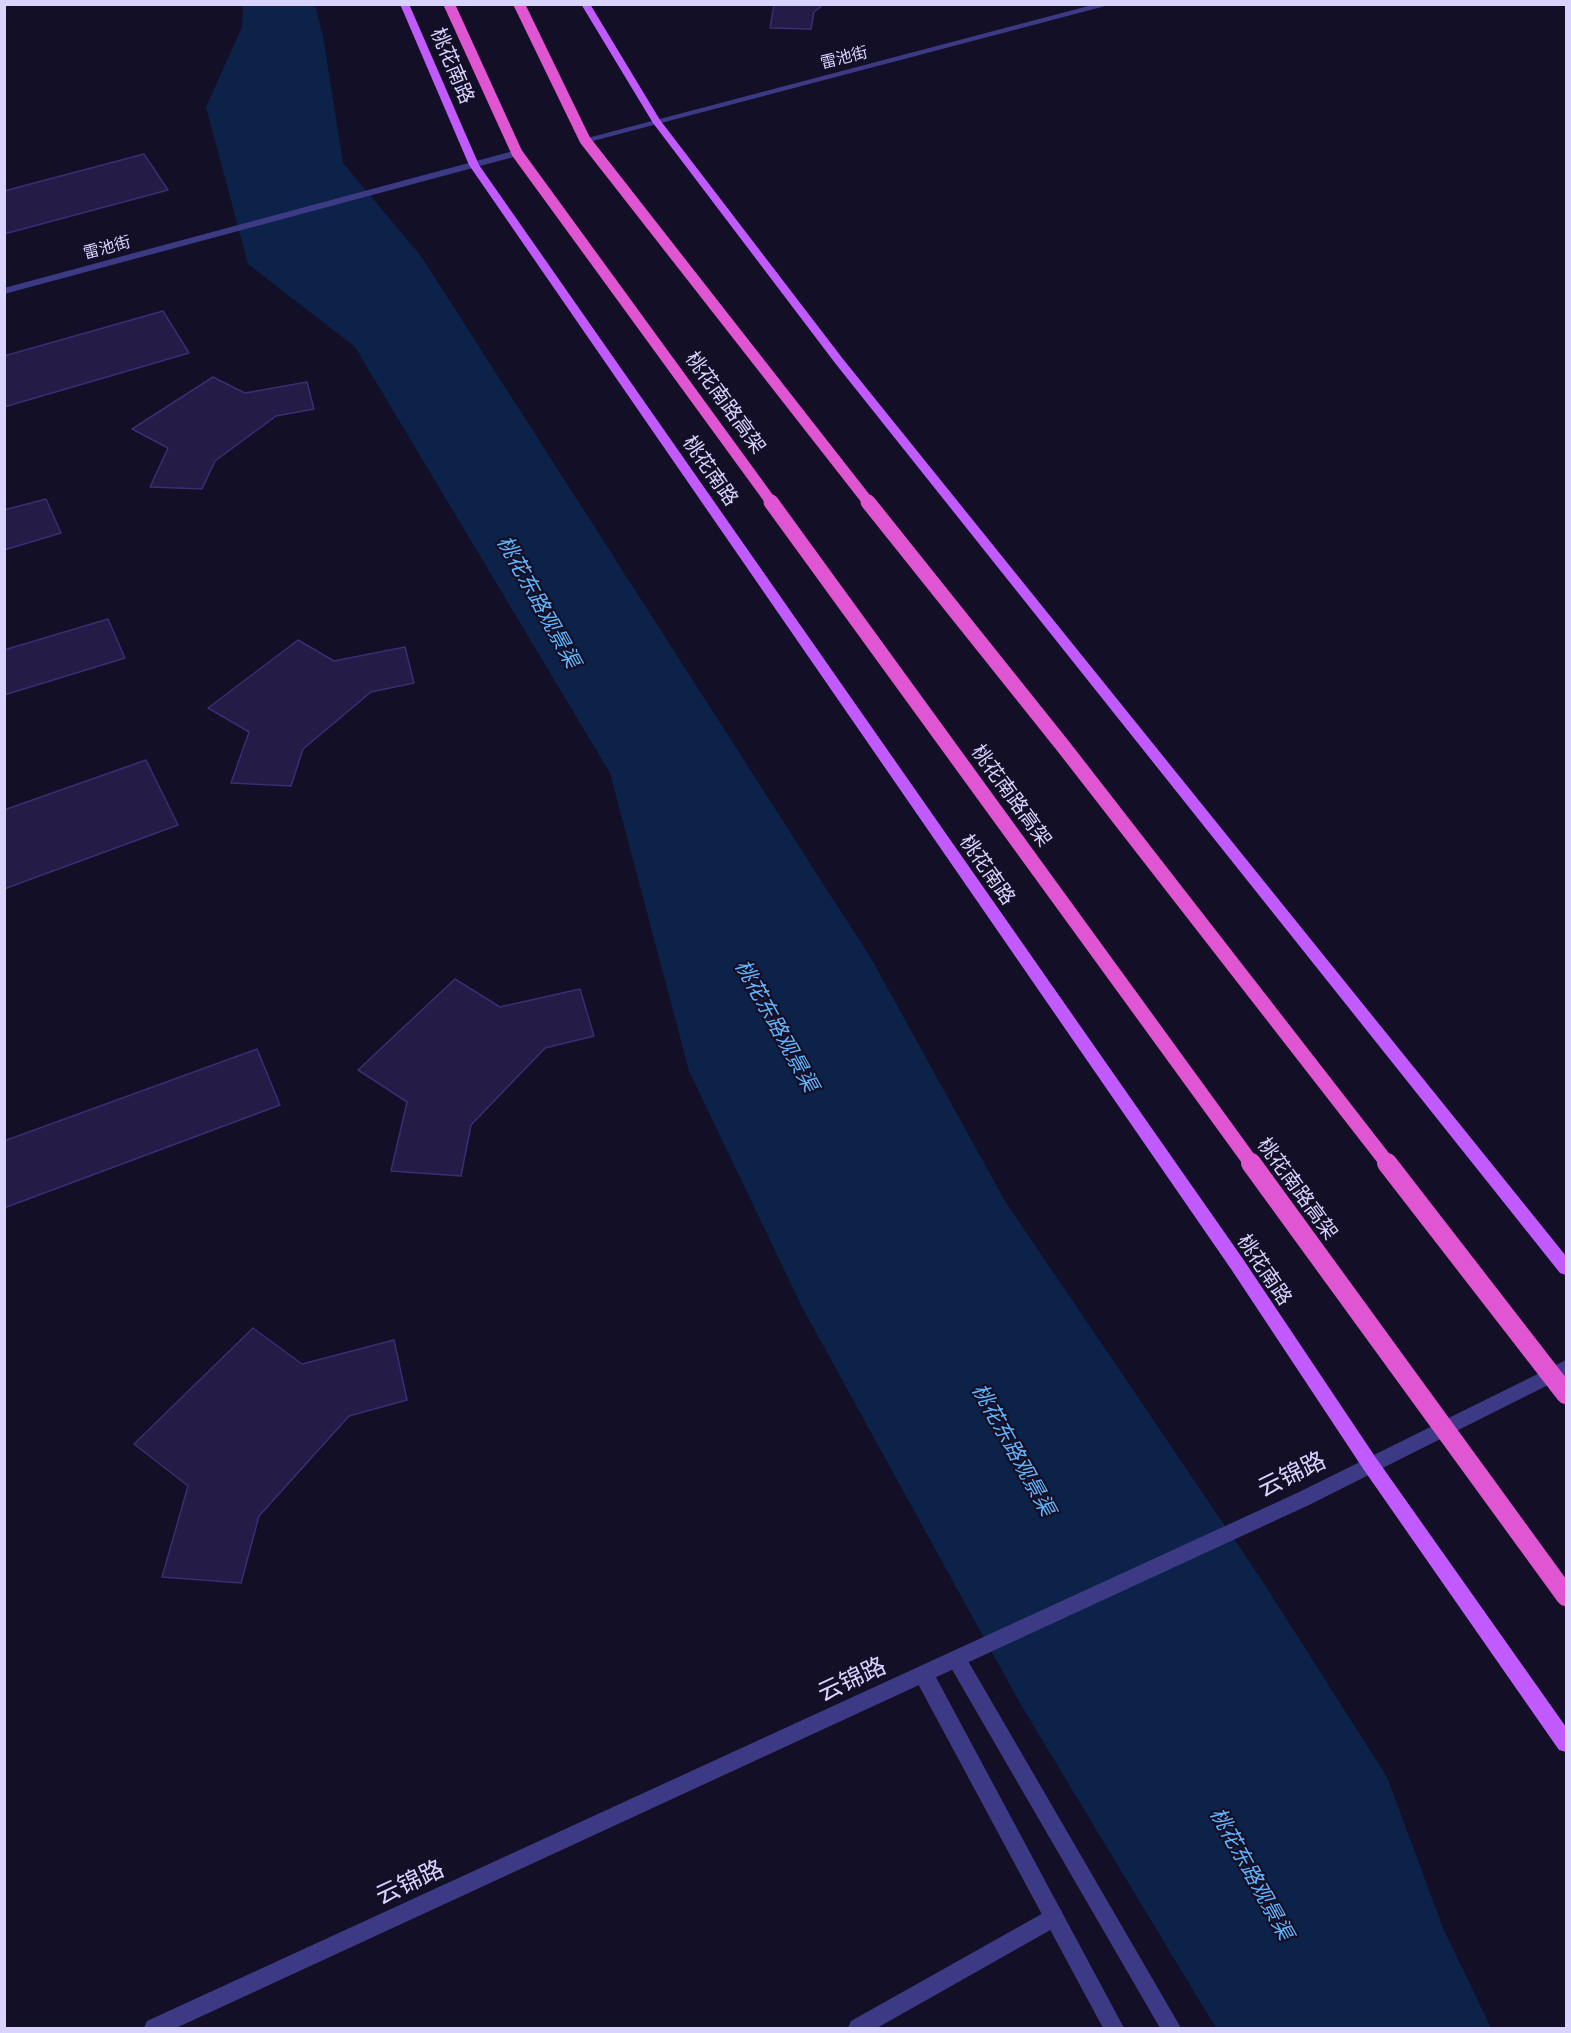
<!DOCTYPE html>
<meta charset="utf-8">
<style>
body{margin:0}
#map{position:relative;width:1571px;height:2033px;overflow:hidden;background:#130f26;font-family:Inter,sans-serif}
canvas{display:block}
.frame{position:absolute;inset:0;border:6px solid #d9d4ff;pointer-events:none}
</style>
<div id="map">
<canvas width="1571" height="2033"></canvas>
<div class="frame"></div>
</div>
<script>
const g = document.querySelector('canvas').getContext('2d');
g.lineJoin = 'round';
function fillPath(path, color) {
  g.fillStyle = color;
  g.fill(path, 'evenodd');
}
function toPath(rows) {
  const path = new Path2D();
  for (const r of rows) {
    path.moveTo(r[0], r[1]);
    for (let i = 2; i < r.length; i += 2) path.lineTo(r[i], r[i + 1]);
  }
  return path;
}
function trace(path, color, width, dash) {
  g.strokeStyle = color;
  g.lineWidth = width;
  g.lineCap = dash ? 'butt' : 'round';
  g.setLineDash(dash || []);
  g.stroke(path);
}
function drawText(font, color, halo, rows, align = 'center') {
  g.font = font + ' Inter,"Noto Sans SC",sans-serif';
  g.lineWidth = 4.5;
  g.setLineDash([]);
  g.textBaseline = 'middle';
  g.strokeStyle = halo;
  g.fillStyle = color;
  for (const [text, x, y, turn = 0] of rows) {
    g.save();
    g.translate(x, y);
    g.rotate((+turn || 0) * Math.PI / 180);
    g.textAlign = isNaN(turn) ? turn : align;
    if (halo) g.strokeText(text, 0, 0);
    g.fillText(text, 0, 0);
    g.restore();
  }
}
const water = toPath([
 [243,5,315,5,323,36,343,163,421,256,872,960,1005,1201,1263,1582,1387,1777,1443,1928,1491,2028,1216,2028,1021,1705,802,1307,689,1071,610,773,355,347,248,264,206,107,242,27]
]);
const building = toPath([
 [774,4,824,4,814,12,811,29,770,28,774,4],
 [144,154,168,190,4,234,4,191,144,154],
 [163,311,189,353,4,407,4,356,163,311],
 [213,377,245,393,307,382,314,409,276,416,215,461,202,489,150,487,168,448,132,429,213,377],
 [46,499,61,533,4,550,4,510,46,499],
 [108,619,125,658,4,695,4,650,108,619],
 [298,640,334,661,405,647,414,683,371,692,303,749,291,786,231,783,249,732,208,708,298,640],
 [146,760,178,825,4,889,4,810,146,760],
 [455,979,500,1007,580,989,594,1036,545,1048,471,1125,461,1176,391,1171,407,1102,358,1070,455,979],
 [257,1049,280,1105,4,1208,4,1141,257,1049],
 [253,1328,302,1364,394,1340,407,1400,349,1416,259,1516,241,1583,162,1577,188,1486,134,1444,253,1328]
]);
const service = toPath([
 [957,1651,964,1654,1181,2028,1160,2028,950,1666,948,1660,950,1654,957,1651]
]);
const minor = toPath([
 [1096,4,1113,4,589,142,580,140,1096,4],
 [517,150,522,153,521,155,4,294,4,288,517,150],
 [924,1666,931,1668,1124,2028,1103,2028,917,1682,915,1675,917,1668,924,1666]
]);
const tertiary = toPath([
 [1566,1360,1566,1376,1309,1505,176,2028,144,2028,147,2021,1297,1493,1566,1360],
 [1054,1907,1061,1910,1064,1917,1061,1924,877,2028,848,2028,851,2021,1054,1907]
]);
const primary = toPath([
 [400,4,409,4,479,165,1243,1259,1376,1458,1566,1727,1566,1752,1559,1750,1364,1470,1231,1269,469,165,400,4],
 [581,4,590,4,660,120,843,359,1566,1256,1566,1275,1560,1273,835,363,653,123,581,4]
]);
const trunkBridgeFar2 = toPath([
 [449,4,517,153,772,503],
 [519,4,585,140,869,503]
]);
const trunkBridgeFar1 = toPath([
 [771,502,1252,1164],
 [868,502,1063,746,1388,1164]
]);
const trunkBridge = toPath([
 [1251,1163,1566,1596],
 [1387,1163,1566,1394]
]);
const farStreetnames = [
 ["雷池街",844,58,-14],
 ["雷池街",107,248,-15]
];
const streetNames = [
 ["桃花南路",452,66,67],
 ["桃花南路高架",725,403,54],
 ["桃花南路",710,471,55],
 ["桃花南路高架",1011,796,54],
 ["桃花南路",987,870,55],
 ["桃花南路高架",1297,1189,54],
 ["桃花南路",1264,1270,56]
];
const waterNames = [
 ["桃花东路观景渠",538,602,61],
 ["桃花东路观景渠",776,1026,61],
 ["桃花东路观景渠",1013,1450,61],
 ["桃花东路观景渠",1251,1874,61]
];
const nearStreetnames = [
 ["云锦路",1292,1475,-26],
 ["云锦路",852,1680,-25],
 ["云锦路",410,1883,-25]
];
fillPath(water, '#0c2248');
fillPath(building, '#241b47');
trace(building, '#3b2d73', 1.5);
fillPath(service, '#3d3a85');
fillPath(minor, '#3d3a85');
fillPath(tertiary, '#3d3a85');
fillPath(primary, '#c25bff');
trace(trunkBridgeFar2, '#e055d1', 11);
trace(trunkBridgeFar1, '#e055d1', 15);
trace(trunkBridge, '#e055d1', 20);
drawText('16px', '#d9d4ff', '#130f26', farStreetnames);
drawText('20px', '#d9d4ff', '#130f26', streetNames);
drawText('italic 21px', '#62b6ff', '#130f26', waterNames);
drawText('24px', '#d9d4ff', '#130f26', nearStreetnames);
</script>
